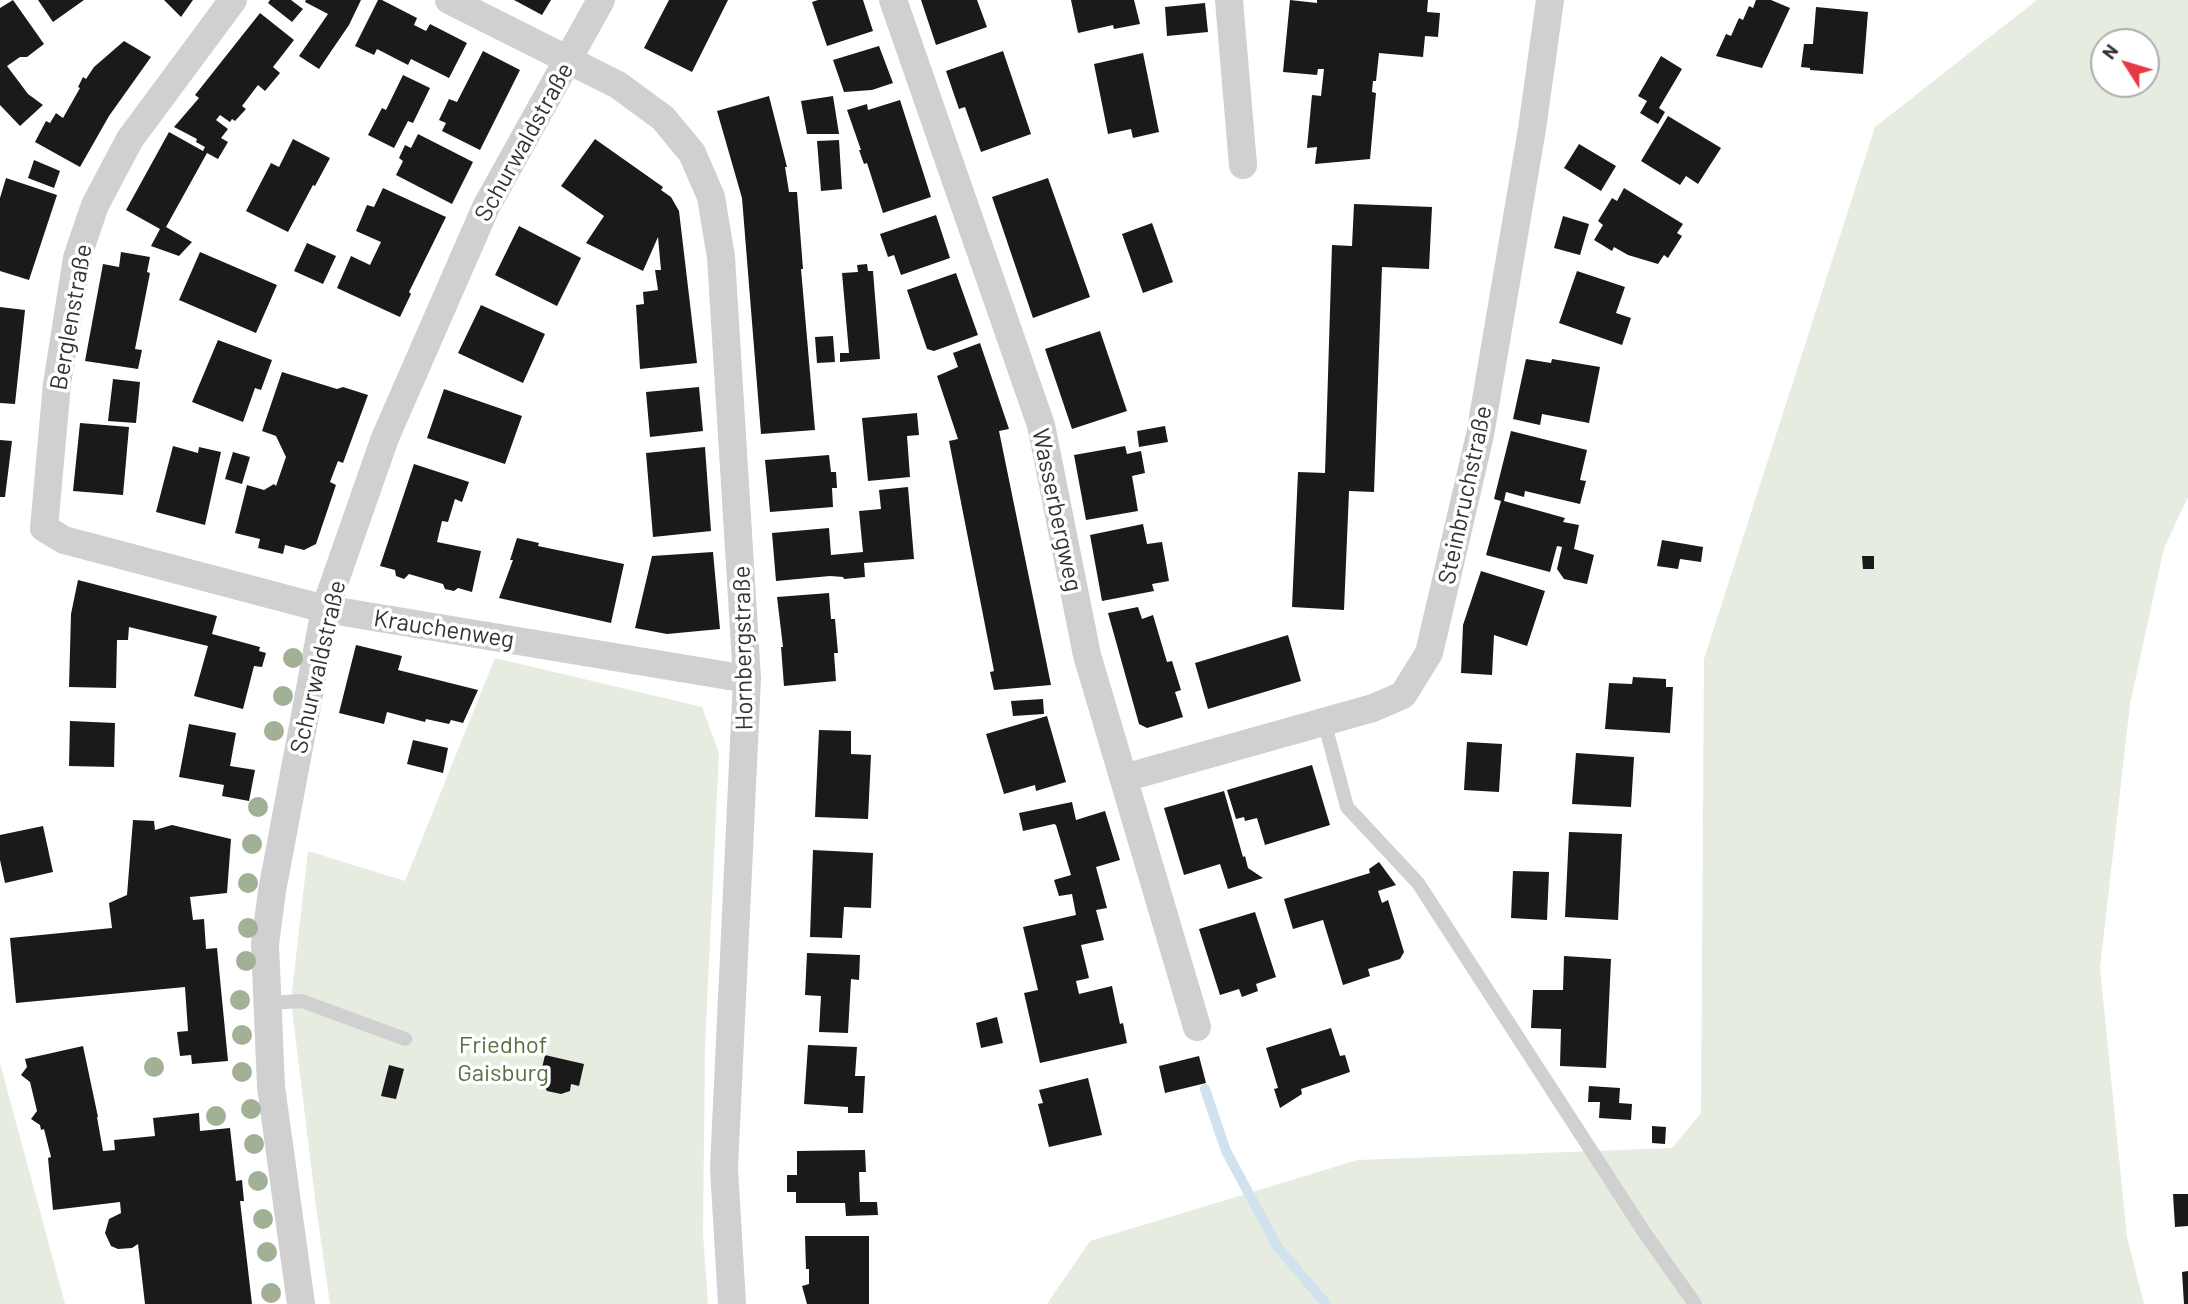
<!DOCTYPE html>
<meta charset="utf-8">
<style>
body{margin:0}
#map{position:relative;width:2188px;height:1304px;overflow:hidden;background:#fff;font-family:Barlow,sans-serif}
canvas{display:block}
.north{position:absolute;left:2090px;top:28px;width:70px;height:70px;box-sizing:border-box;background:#fff;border:2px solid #adadad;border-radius:50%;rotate:307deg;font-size:19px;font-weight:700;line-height:28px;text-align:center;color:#333}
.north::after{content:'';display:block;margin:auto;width:24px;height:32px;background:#e63946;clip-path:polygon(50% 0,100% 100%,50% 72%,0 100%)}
</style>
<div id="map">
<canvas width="2188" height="1304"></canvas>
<div class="north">N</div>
</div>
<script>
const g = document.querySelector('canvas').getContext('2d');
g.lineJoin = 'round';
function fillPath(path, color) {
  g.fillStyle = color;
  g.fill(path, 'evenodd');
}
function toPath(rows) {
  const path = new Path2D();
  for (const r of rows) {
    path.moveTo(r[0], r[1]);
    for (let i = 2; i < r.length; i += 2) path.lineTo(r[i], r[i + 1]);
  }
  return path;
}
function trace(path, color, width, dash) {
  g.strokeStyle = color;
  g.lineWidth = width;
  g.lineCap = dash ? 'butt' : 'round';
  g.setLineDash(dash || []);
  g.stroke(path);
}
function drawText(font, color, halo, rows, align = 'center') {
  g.font = font + ' Barlow,sans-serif';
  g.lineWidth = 7;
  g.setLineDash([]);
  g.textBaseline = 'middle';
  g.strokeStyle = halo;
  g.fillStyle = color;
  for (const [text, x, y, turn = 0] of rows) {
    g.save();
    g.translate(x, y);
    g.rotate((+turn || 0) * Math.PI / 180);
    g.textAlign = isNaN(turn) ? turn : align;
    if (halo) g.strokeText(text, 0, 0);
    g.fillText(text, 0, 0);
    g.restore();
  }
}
const green = toPath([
 [2037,0,2188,0,2188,497,2164,548,2130,704,2100,968,2127,1237,2144,1304,1047,1304,1090,1241,1358,1160,1672,1148,1701,1113,1704,659,1875,127],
 [2104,42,2146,42,2146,84,2104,84],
 [495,658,702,707,719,753,705,1045,703,1234,708,1304,330,1304,316,1206,291,1001,308,851,405,881],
 [0,1063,65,1304,0,1304]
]);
const stream = toPath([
 [1205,1089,1226,1151,1277,1246,1326,1304]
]);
const building = toPath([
 [13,0,44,44,27,57,20,57,7,66,28,94,43,105,20,126,0,105,0,8],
 [38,0,84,0,53,22],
 [164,0,193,0,181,17],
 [270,0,291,0,303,9,292,22,268,3],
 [306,0,361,0,349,25,319,69,299,56,328,14,305,2],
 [378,0,382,0,417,18,414,25,426,31,430,24,467,43,449,78,411,59,408,65,377,49,374,55,355,46],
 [514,0,551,0,542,15],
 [669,0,728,0,692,72,644,48],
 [818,0,863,0,873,31,827,46,812,2],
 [921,0,977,0,987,27,936,45],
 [1071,0,1134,0,1140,24,1114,29,1113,25,1078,33],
 [1290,0,1317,3,1317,0,1428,0,1427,12,1440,13,1438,37,1425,36,1423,57,1379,53,1376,81,1373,81,1372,92,1376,93,1370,159,1315,164,1317,147,1307,148,1312,95,1321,96,1324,69,1318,69,1317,75,1283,72],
 [1756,0,1771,0,1790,8,1762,68,1716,56,1726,34,1731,36,1739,18,1743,20,1749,6,1753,8],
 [1205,3,1208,32,1167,36,1165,7],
 [1816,7,1868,12,1863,74,1810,70,1810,68,1801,67,1804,44,1813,44],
 [260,13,294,40,273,67,280,73,265,91,258,85,242,106,246,109,235,121,232,119,230,122,220,115,216,120,228,129,221,138,228,142,218,159,207,153,166,227,192,242,179,256,151,246,160,229,126,210,169,132,203,151,205,147,196,142,197,139,174,127,199,98,195,95],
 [124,41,151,57,109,116,80,167,35,142,46,121,50,123,56,113,63,118,80,88,78,87,83,77,86,79,94,67],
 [879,46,893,83,872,90,844,92,833,60],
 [483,51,520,70,480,150,442,131,446,123,439,120,449,99,457,102],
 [1003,51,1031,134,981,152,965,107,959,109,946,71],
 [1143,53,1159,132,1133,138,1131,129,1108,134,1094,64],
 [1661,56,1682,69,1659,108,1665,112,1658,124,1640,113,1647,101,1638,96],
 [403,75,430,88,413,123,408,121,394,148,368,135,382,108,386,110],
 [769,96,787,167,785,167,789,192,797,192,803,269,801,269,815,430,761,434,742,198,717,111],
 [833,96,839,134,807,134,801,101],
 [900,100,931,197,883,213,867,163,864,164,859,150,861,150,847,110,867,104,868,110],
 [1668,116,1721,148,1698,184,1686,176,1680,185,1641,161],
 [418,134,473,162,452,204,396,175,403,161,399,158,405,145,411,148],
 [293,139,330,158,315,186,313,185,288,232,246,211,271,163,279,167],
 [595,139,663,187,661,190,671,197,679,211,697,363,640,369,636,305,644,304,643,292,658,290,655,270,661,270,658,237,643,271,586,243,604,216,561,186],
 [839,140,842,189,821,191,817,141],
 [1579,144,1616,166,1601,191,1564,168],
 [34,160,60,171,54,188,28,178],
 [6,178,57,195,29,280,0,271,0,198],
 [1048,178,1090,297,1033,318,992,197],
 [383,188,446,217,409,292,411,294,400,317,337,288,351,256,370,265,381,242,356,231,367,205,374,207],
 [1624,188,1683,224,1677,233,1682,236,1668,258,1664,255,1658,264,1628,255,1614,247,1612,251,1594,240,1603,225,1598,221,1612,198,1617,201],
 [1354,204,1432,207,1429,269,1382,267,1374,492,1349,491,1344,610,1292,607,1298,472,1325,473,1332,245,1352,246],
 [936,215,950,258,901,275,894,255,888,257,880,234],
 [1563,216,1589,224,1580,255,1554,248],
 [1152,223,1173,282,1143,293,1122,234],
 [519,226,581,258,557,306,495,275],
 [307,243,336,256,323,284,294,271],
 [121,252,150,257,147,272,150,273,135,349,142,350,138,369,85,361,103,264,119,267],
 [200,252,277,285,256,333,179,300],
 [867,264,868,271,873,271,880,359,840,362,840,353,849,353,842,273,858,272,857,265],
 [1577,271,1625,287,1616,313,1631,318,1622,345,1559,323],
 [956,273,978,335,934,351,927,349,907,290],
 [481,305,545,334,523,383,458,353],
 [0,307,25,310,15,404,0,403],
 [1100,331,1127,411,1072,429,1045,349],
 [833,336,835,362,817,363,815,337],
 [218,340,272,360,261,390,255,388,243,422,192,402],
 [980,343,1009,429,999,431,1051,685,994,690,990,672,994,671,949,441,958,439,937,376,958,367,953,353],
 [1526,359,1551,363,1552,359,1600,367,1589,423,1542,414,1540,425,1513,419],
 [282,372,337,389,343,387,368,395,343,463,338,461,330,482,336,485,316,544,304,550,285,545,283,554,258,548,260,539,235,533,247,485,264,490,274,484,276,486,286,457,276,436,262,431],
 [113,379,140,382,136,423,108,421],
 [699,387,703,431,650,437,646,392],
 [444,389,522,416,505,464,427,438],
 [917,413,919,435,907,436,910,477,868,481,862,418],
 [80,423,129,427,123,495,73,491],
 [1165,426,1168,442,1139,447,1137,431],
 [1511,431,1587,450,1580,480,1586,481,1580,504,1525,491,1524,497,1506,492,1504,501,1565,518,1563,522,1579,525,1574,549,1594,555,1587,584,1564,579,1557,569,1562,547,1557,546,1550,572,1486,555,1501,501,1494,499],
 [0,440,12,441,5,497,0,497],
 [173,446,198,453,199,447,221,452,205,525,156,512],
 [1125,446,1127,454,1141,451,1145,473,1132,476,1138,511,1086,520,1074,455],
 [705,447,711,531,653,537,646,453],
 [233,452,250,457,242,484,225,479],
 [829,455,831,472,836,472,837,488,832,488,833,507,770,512,765,460],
 [414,464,469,482,462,502,455,499,448,522,442,521,437,542,481,551,472,592,458,588,454,591,445,589,443,584,409,574,404,579,396,576,395,570,380,566],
 [908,487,914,559,864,563,865,577,844,579,843,577,830,576,776,581,772,533,829,528,831,555,863,552,859,511,881,509,879,490],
 [1143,524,1147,544,1162,542,1169,581,1152,584,1154,591,1102,601,1090,535],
 [517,538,539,543,538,546,624,564,611,623,499,598,513,560,510,560],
 [1662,540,1703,547,1701,562,1680,559,1678,569,1657,566],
 [713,552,720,629,667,634,635,628,652,556],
 [1862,556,1874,556,1874,569,1863,569],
 [1481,571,1545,591,1527,646,1494,635,1492,675,1461,673,1463,625],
 [78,580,217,616,212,634,260,647,259,651,266,653,262,667,254,666,243,709,194,696,208,646,129,627,128,640,117,640,116,688,69,687,71,614],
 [829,593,831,619,835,619,838,653,834,653,836,681,784,686,781,647,783,647,777,597],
 [1138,607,1142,619,1153,615,1167,662,1172,661,1181,690,1175,692,1183,717,1147,728,1139,724,1108,613],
 [1288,635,1301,681,1208,709,1195,663],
 [356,645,402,656,398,670,478,690,463,723,451,720,449,724,426,719,425,722,387,712,384,724,339,713],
 [1633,677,1666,679,1666,687,1673,687,1670,733,1605,729,1609,683,1632,684],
 [1043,699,1044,714,1013,716,1011,701],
 [1047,716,1066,782,1036,791,1035,785,1004,794,986,734],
 [70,721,115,723,114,767,69,766],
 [189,724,236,733,230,766,255,770,249,801,222,796,224,785,179,777],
 [819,730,851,731,851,754,871,755,868,819,815,817],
 [413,740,448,748,443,773,407,764],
 [1467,742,1502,744,1499,792,1464,790],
 [1576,753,1634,757,1631,807,1572,804],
 [1312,765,1330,825,1265,845,1257,818,1245,821,1244,817,1236,819,1227,790],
 [1224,791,1243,857,1245,856,1248,868,1263,878,1228,889,1220,864,1184,875,1164,808],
 [1072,802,1076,820,1105,811,1120,860,1096,867,1107,908,1096,910,1104,940,1081,945,1089,978,1076,981,1079,994,1112,986,1120,1024,1123,1023,1127,1043,1040,1063,1024,993,1038,990,1023,927,1076,915,1072,894,1059,896,1054,880,1071,875,1056,825,1054,824,1023,831,1019,813],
 [133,820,154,821,155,830,172,825,231,839,227,893,190,897,193,920,204,919,206,949,217,948,228,1061,192,1064,191,1055,180,1056,177,1032,188,1031,185,987,16,1003,10,938,112,928,109,903,127,895],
 [43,826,53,872,5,883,0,860,0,835],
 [1569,832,1622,834,1618,920,1565,917],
 [813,850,873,853,871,908,844,907,842,938,810,937],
 [1379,862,1396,885,1378,891,1382,903,1388,900,1404,952,1400,959,1368,969,1370,976,1343,985,1323,920,1293,929,1284,899,1370,873,1369,869],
 [1513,871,1549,872,1547,920,1511,918],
 [1255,912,1276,977,1256,984,1258,991,1242,997,1239,989,1220,995,1199,929],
 [807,953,860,955,859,980,851,979,848,1033,819,1032,821,996,805,995],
 [1564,956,1611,959,1606,1068,1560,1066,1561,1029,1531,1028,1533,990,1563,990],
 [997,1017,1003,1043,981,1048,976,1023],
 [1331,1028,1340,1056,1345,1055,1350,1072,1301,1089,1302,1094,1280,1108,1274,1089,1278,1088,1266,1048],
 [808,1045,857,1047,855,1076,865,1076,863,1113,848,1113,848,1107,804,1104],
 [83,1046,98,1117,97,1117,103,1151,115,1150,114,1140,155,1136,153,1118,199,1113,200,1131,230,1128,236,1181,242,1180,244,1201,240,1201,252,1304,145,1304,138,1244,132,1248,118,1249,111,1246,105,1233,109,1219,121,1213,120,1202,53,1210,48,1158,51,1157,44,1129,41,1130,40,1125,31,1119,37,1111,30,1082,21,1075,27,1067,25,1059],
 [545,1055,584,1064,579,1086,571,1084,570,1091,561,1094,547,1091,543,1084,544,1078,540,1077],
 [1199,1056,1206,1083,1165,1093,1159,1066],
 [389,1065,404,1069,396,1099,381,1096],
 [1088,1078,1102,1135,1049,1147,1038,1104,1043,1103,1039,1090],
 [1589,1086,1620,1088,1619,1103,1632,1104,1631,1120,1599,1118,1600,1102,1588,1102],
 [1652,1126,1666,1127,1665,1144,1652,1143],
 [865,1150,866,1172,859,1172,860,1202,877,1202,878,1215,846,1216,845,1203,796,1203,796,1192,787,1192,787,1175,797,1175,797,1151],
 [2173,1194,2188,1194,2188,1226,2175,1227],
 [805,1236,869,1236,869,1304,807,1304,802,1286,809,1284,809,1269,806,1269],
 [2188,1271,2188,1304,2184,1304,2182,1272]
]);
const lane = toPath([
 [1324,721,1347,807,1418,883,1644,1232,1695,1304],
 [268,1003,302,1001,405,1039]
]);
const street = toPath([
 [233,0,130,139,95,205,77,258,57,384,44,528,64,540,325,609,747,679],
 [449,0,618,85,663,118,692,153,711,197,721,257,747,679,724,1168,732,1304],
 [893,0,1041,425,1087,655,1197,1027],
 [1229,0,1243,165],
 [1124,778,1373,708,1403,695,1429,653,1480,435,1532,129,1550,0],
 [301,1304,271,1087,265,944,272,891,325,609,385,438,486,207,601,0]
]);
const trees = [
 [293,658],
 [283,696],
 [274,731],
 [258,807],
 [252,844],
 [248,883],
 [248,928],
 [246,961],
 [240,1000],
 [242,1035],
 [154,1067],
 [242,1072],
 [251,1109],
 [216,1116],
 [254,1144],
 [258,1181],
 [263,1219],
 [267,1252],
 [271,1293]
];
const streetNames = [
 ["Schurwaldstraße",524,142,-61],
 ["Berglenstraße",71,317,-80],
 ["Steinbruchstraße",1465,495,-78],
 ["Wasserbergweg",1057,510,78],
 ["Krauchenweg",444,629,9],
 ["Hornbergstraße",743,648,-91],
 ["Schurwaldstraße",318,667,-77]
];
const parkNames = [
 ["Friedhof",503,1045],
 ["Gaisburg",503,1073]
];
fillPath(green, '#e6ecdf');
trace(stream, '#cfe2ee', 10);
fillPath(building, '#1a1a1a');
trace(lane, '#d0d0d0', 14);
trace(street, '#d0d0d0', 28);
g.fillStyle = '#a2b095';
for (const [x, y] of trees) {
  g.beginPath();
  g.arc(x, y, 10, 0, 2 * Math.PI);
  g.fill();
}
drawText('24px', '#333', '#fff', streetNames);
drawText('24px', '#56703f', '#fff', parkNames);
</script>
